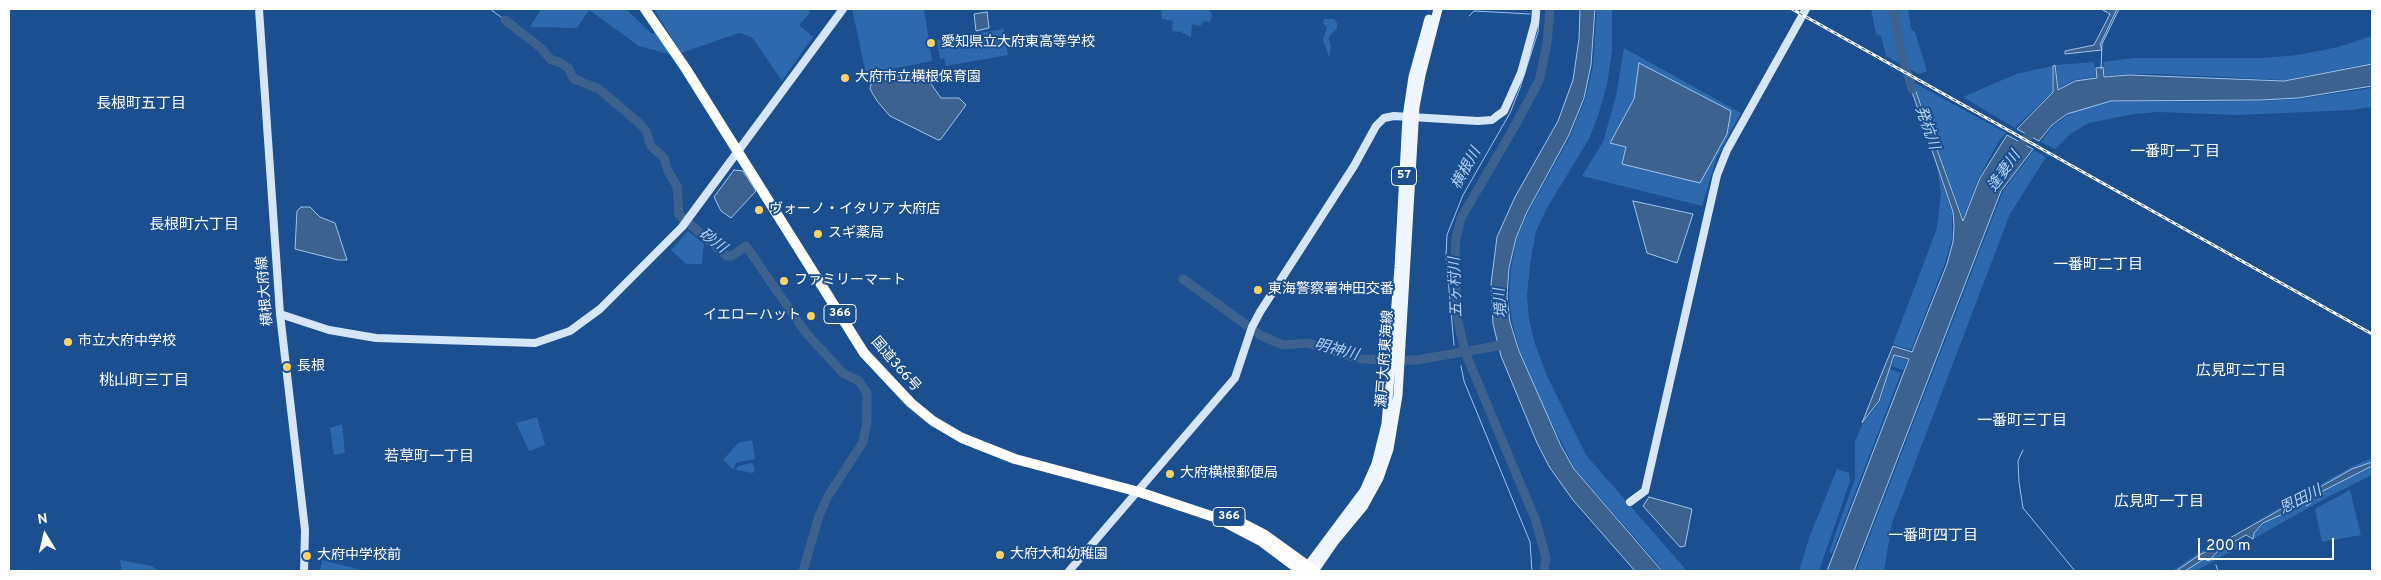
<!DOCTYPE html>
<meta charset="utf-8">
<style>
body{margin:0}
#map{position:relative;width:2381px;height:580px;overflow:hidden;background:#1b4f8f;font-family:Overpass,sans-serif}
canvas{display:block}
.frame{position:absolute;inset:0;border:10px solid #fff;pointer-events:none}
.north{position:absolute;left:20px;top:510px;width:50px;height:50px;-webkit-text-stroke:4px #1b4f8f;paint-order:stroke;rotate:351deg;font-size:14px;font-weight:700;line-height:20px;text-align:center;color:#fff}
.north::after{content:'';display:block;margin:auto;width:18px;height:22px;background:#fff;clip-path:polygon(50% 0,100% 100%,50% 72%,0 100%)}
.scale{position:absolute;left:2198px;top:538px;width:136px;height:22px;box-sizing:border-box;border:2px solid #fff;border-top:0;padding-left:6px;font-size:15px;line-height:18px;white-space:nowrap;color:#fff;-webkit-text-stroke:4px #1b4f8f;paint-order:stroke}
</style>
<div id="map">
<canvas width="2381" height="580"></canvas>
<div class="frame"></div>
<div class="north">N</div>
<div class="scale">200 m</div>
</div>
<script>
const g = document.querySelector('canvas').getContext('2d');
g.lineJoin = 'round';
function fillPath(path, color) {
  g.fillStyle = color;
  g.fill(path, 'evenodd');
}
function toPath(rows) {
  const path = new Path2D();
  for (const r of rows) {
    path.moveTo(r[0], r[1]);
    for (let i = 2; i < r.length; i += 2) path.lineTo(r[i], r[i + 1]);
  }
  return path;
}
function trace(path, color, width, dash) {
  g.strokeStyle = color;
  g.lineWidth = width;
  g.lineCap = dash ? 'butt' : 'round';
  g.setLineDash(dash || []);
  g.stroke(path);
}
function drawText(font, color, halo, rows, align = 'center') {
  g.font = font + ' Overpass,"Noto Sans JP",sans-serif';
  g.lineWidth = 4;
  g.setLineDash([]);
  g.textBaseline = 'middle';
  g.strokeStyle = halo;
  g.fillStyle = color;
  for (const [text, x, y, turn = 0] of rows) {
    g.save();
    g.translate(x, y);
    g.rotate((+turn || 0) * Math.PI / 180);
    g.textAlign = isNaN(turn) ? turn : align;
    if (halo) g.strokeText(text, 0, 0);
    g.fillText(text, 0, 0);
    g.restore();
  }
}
const green = toPath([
 [541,9,626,9,652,34,657,32,670,52,669,54,639,46,589,10,577,28,530,27],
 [654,9,810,9,809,14,799,25,813,37,782,81,752,37,739,33,681,53],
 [852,9,924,9,932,61,866,74],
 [1161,9,1209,9,1212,15,1210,22,1204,21,1200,26,1192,24,1191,37,1179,31,1177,32,1172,30,1173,21,1162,19],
 [1597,9,1612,9,1612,50,1607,85,1598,116,1589,139,1548,206,1536,231,1530,264,1527,296,1529,319,1535,344,1547,376,1586,455,1687,571,1664,571,1575,469,1547,414,1520,351,1512,321,1509,296,1511,268,1517,238,1528,213,1571,135,1585,99,1593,66],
 [1871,9,1908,9,1911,29,1915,32,1927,71,1919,74,1886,56,1881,36,1876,34],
 [1324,19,1334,19,1337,23,1337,28,1329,37,1331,48,1329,57,1323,40,1327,27,1323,24],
 [1004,29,1008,55,946,66,944,58,940,59,937,40],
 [2372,36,2372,63,2285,80,2159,74,2130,74,2105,76,2103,62,2134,58,2262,58,2298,55,2338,47],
 [1624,48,1741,113,1717,157,1702,206,1582,176,1603,142,1616,96],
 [2094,62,2096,77,2074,80,2058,89,2056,65],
 [2052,66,2052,92,2015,128,1963,97,2016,74],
 [1913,82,2006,133,1999,141,1979,177,1963,218],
 [2372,88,2372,107,2352,110,2238,115,2158,112,2134,114,2089,123,2070,134,2055,149,2041,142,2053,126,2068,115,2086,107,2112,102,2260,101,2298,99],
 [2034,150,2046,157,2010,214,1892,523,1884,571,1856,571,2003,191],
 [1937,168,1952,212,1952,238,1945,263,1911,350,1893,344,1937,228,1941,193],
 [688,231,704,244,702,264,686,264,671,250],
 [1895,356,1907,360,1903,370,1892,366],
 [1890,369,1901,373,1832,553,1829,552,1855,479,1855,442,1862,425,1880,402],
 [537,417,545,445,529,451,516,423],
 [342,424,345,453,334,455,330,428],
 [752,440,755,459,736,463,733,469,723,460,738,443],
 [2372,458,2372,461,2352,469,2235,533,2351,467],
 [752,463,755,469,753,473,735,470,738,466],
 [2372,467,2372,475,2326,498,2253,539,2254,533,2266,522,2285,514,2304,501,2308,506,2311,504,2311,497,2316,494],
 [1837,469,1849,473,1850,481,1819,571,1799,571,1809,538],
 [2350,490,2361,535,2322,542,2315,509],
 [2232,535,2175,571,2172,571,2197,554],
 [2236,542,2239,547,2196,571,2185,571,2205,559,2209,561,2219,552],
 [120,560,152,566,158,571,122,571],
 [322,560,366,571,320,571]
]);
const water = toPath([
 [1580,9,1595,9,1591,65,1584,98,1569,135,1527,212,1516,238,1509,268,1507,296,1510,322,1519,351,1561,446,1574,469,1662,571,1635,571,1573,500,1550,468,1537,443,1501,356,1493,324,1491,284,1497,237,1515,197,1558,121,1573,80,1579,39,1580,9],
 [2101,9,2117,9,2100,45,2102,50,2065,54,2065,51,2094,45,2110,14,2101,9],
 [987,12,989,28,976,31,974,14,987,12],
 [1639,63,1731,111,1727,134,1700,183,1622,164,1626,147,1610,143,1634,99,1639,63],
 [2372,64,2372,86,2298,98,2260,100,2111,101,2067,114,2052,125,2039,141,2017,129,2053,92,2053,66,2055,65,2058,90,2075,81,2097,78,2096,68,2103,67,2104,77,2129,75,2284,81,2372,64],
 [930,71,931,84,941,98,959,98,966,105,941,139,938,140,890,116,877,101,870,89,872,80,930,71],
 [1907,77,1912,81,1963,221,1980,178,2007,135,2033,149,2001,191,1854,571,1827,571,1909,359,1894,355,1879,401,1862,423,1877,385,1893,346,1912,352,1947,264,1953,242,1954,225,1953,212,1907,77],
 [734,170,743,171,756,191,731,218,721,211,714,197,734,170],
 [1633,201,1693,214,1677,263,1647,253,1633,201],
 [301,207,310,207,320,217,335,223,347,260,338,260,295,249,297,211,301,207],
 [2372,462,2372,466,2311,497,2311,503,2307,506,2304,501,2285,513,2263,523,2254,533,2253,539,2246,535,2218,551,2209,561,2204,559,2185,571,2176,571,2198,556,2352,469,2372,462],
 [1649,497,1692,509,1685,546,1680,547,1643,506,1649,497]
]);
const stream = toPath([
 [490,9,505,20],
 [1469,16,1474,11,1530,14],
 [2101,69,2102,44,2119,9],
 [1454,345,1446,256,1447,235,1463,195,1510,113,1520,88,1538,32,1540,9],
 [1461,366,1464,381,1530,542,1532,571],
 [2023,450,2018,461,2019,482,2023,508,2075,571],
 [2216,565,2218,571]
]);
const river = toPath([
 [1893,9,1902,55,1912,89],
 [505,20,541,48,551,60,559,62,568,68,574,79,599,89,639,123,646,131,651,146,664,158,668,171,677,186,679,215,727,256,732,256,746,246,806,333,843,373,859,381,867,393,867,422,863,442,828,496,819,516,803,571],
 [2015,152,2036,127],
 [1183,279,1260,335,1283,345,1308,343,1337,353,1361,359,1393,360,1417,360,1508,344],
 [1544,571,1546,558,1536,521,1465,352,1457,317,1455,254,1456,238,1461,218,1512,131,1539,81,1547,44,1550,9]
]);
const secondary = toPath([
 [259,9,280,314,305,530,304,571],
 [280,314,329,330,376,338,535,343,570,331,600,309,682,227,843,9],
 [1630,502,1645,491,1717,175,1727,150,1806,9],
 [1069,571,1235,378,1252,327,1260,312,1354,166,1376,126,1384,118,1394,116,1478,121,1492,120,1497,116,1504,111,1521,73,1535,22,1536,9]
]);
const primary = toPath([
 [1308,566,1364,491,1376,464,1386,424,1399,268,1407,117,1413,77,1429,19],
 [1314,571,1334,542,1363,507,1379,478,1389,449,1398,395,1415,107,1421,75,1438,9]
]);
const highway = toPath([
 [645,9,686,69,864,353,911,403,933,421,962,438,1015,459,1139,492,1217,518,1261,541,1301,571],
 [1234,519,1265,535,1315,571]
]);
const rail = toPath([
 [1792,9,2372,334]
]);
const markers = [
 [931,43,5,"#ffd166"],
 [845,78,5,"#ffd166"],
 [759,210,5,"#ffd166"],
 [818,234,5,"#ffd166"],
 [784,281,5,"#ffd166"],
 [1258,290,5,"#ffd166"],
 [811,316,5,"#ffd166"],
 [68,342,5,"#ffd166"],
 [287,367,5,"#ffd166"],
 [1170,474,5,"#ffd166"],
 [1000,555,5,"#ffd166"],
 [307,556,5,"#ffd166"]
];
const shields = [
 [1404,176,25],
 [840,314,32],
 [1229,517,32]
];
const shieldNames = [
 ["57",1404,176],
 ["366",840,314],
 ["366",1229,517]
];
const poiNames = [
 ["愛知県立大府東高等学校",941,43],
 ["大府市立横根保育園",855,78],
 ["ヴォーノ・イタリア 大府店",769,210],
 ["スギ薬局",828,234],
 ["ファミリーマート",794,281],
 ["東海警察署神田交番",1268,290],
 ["イエローハット",801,316,"right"],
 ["市立大府中学校",78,342],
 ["長根",297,367],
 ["大府横根郵便局",1180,474],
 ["大府大和幼稚園",1010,555],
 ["大府中学校前",317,556]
];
const streetNames = [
 ["横根大府線",266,291,-95],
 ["瀬戸大府東海線",1386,359,-86],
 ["国道366号",895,365,49]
];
const neighbourhoodNames = [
 ["長根町五丁目",141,105],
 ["一番町一丁目",2175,153],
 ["長根町六丁目",194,226],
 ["一番町二丁目",2098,266],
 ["広見町二丁目",2241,372],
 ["桃山町三丁目",144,382],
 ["一番町三丁目",2022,422],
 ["若草町一丁目",429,458],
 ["広見町一丁目",2159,503],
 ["一番町四丁目",1933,537]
];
const waterNames = [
 ["発杭川",1926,128,71],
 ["横根川",1467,169,-61],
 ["逢妻川",2005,172,-55],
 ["砂川",712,242,37],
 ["五ヶ村川",1457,287,-92],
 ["境川",1502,303,-95],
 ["明神川",1336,351,15],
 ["恩田川",2301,501,-27]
];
fillPath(green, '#2e69ad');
fillPath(water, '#3c6290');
trace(water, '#9cc4f0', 1);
trace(stream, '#9cc4f0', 1);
trace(river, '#3c6290', 9);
trace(secondary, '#d6e6fa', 8);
trace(primary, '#f0f6ff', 9);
trace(highway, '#fff', 10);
trace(rail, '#fff', 3);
trace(rail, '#1b4f8f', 1, [4]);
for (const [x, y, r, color] of markers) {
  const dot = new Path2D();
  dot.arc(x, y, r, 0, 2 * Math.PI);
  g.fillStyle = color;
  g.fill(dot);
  trace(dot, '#1b4f8f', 2);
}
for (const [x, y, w] of shields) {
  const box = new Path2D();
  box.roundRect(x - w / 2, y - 9.5, w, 19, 4);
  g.fillStyle = '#1b4f8f';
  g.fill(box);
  trace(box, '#fff', 1);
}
drawText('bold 12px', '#fff', null, shieldNames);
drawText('14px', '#fff', '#1b4f8f', poiNames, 'left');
drawText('14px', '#fff', '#1b4f8f', streetNames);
drawText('15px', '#fff', '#1b4f8f', neighbourhoodNames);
drawText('italic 15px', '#b5d3f5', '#1b4f8f', waterNames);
</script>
